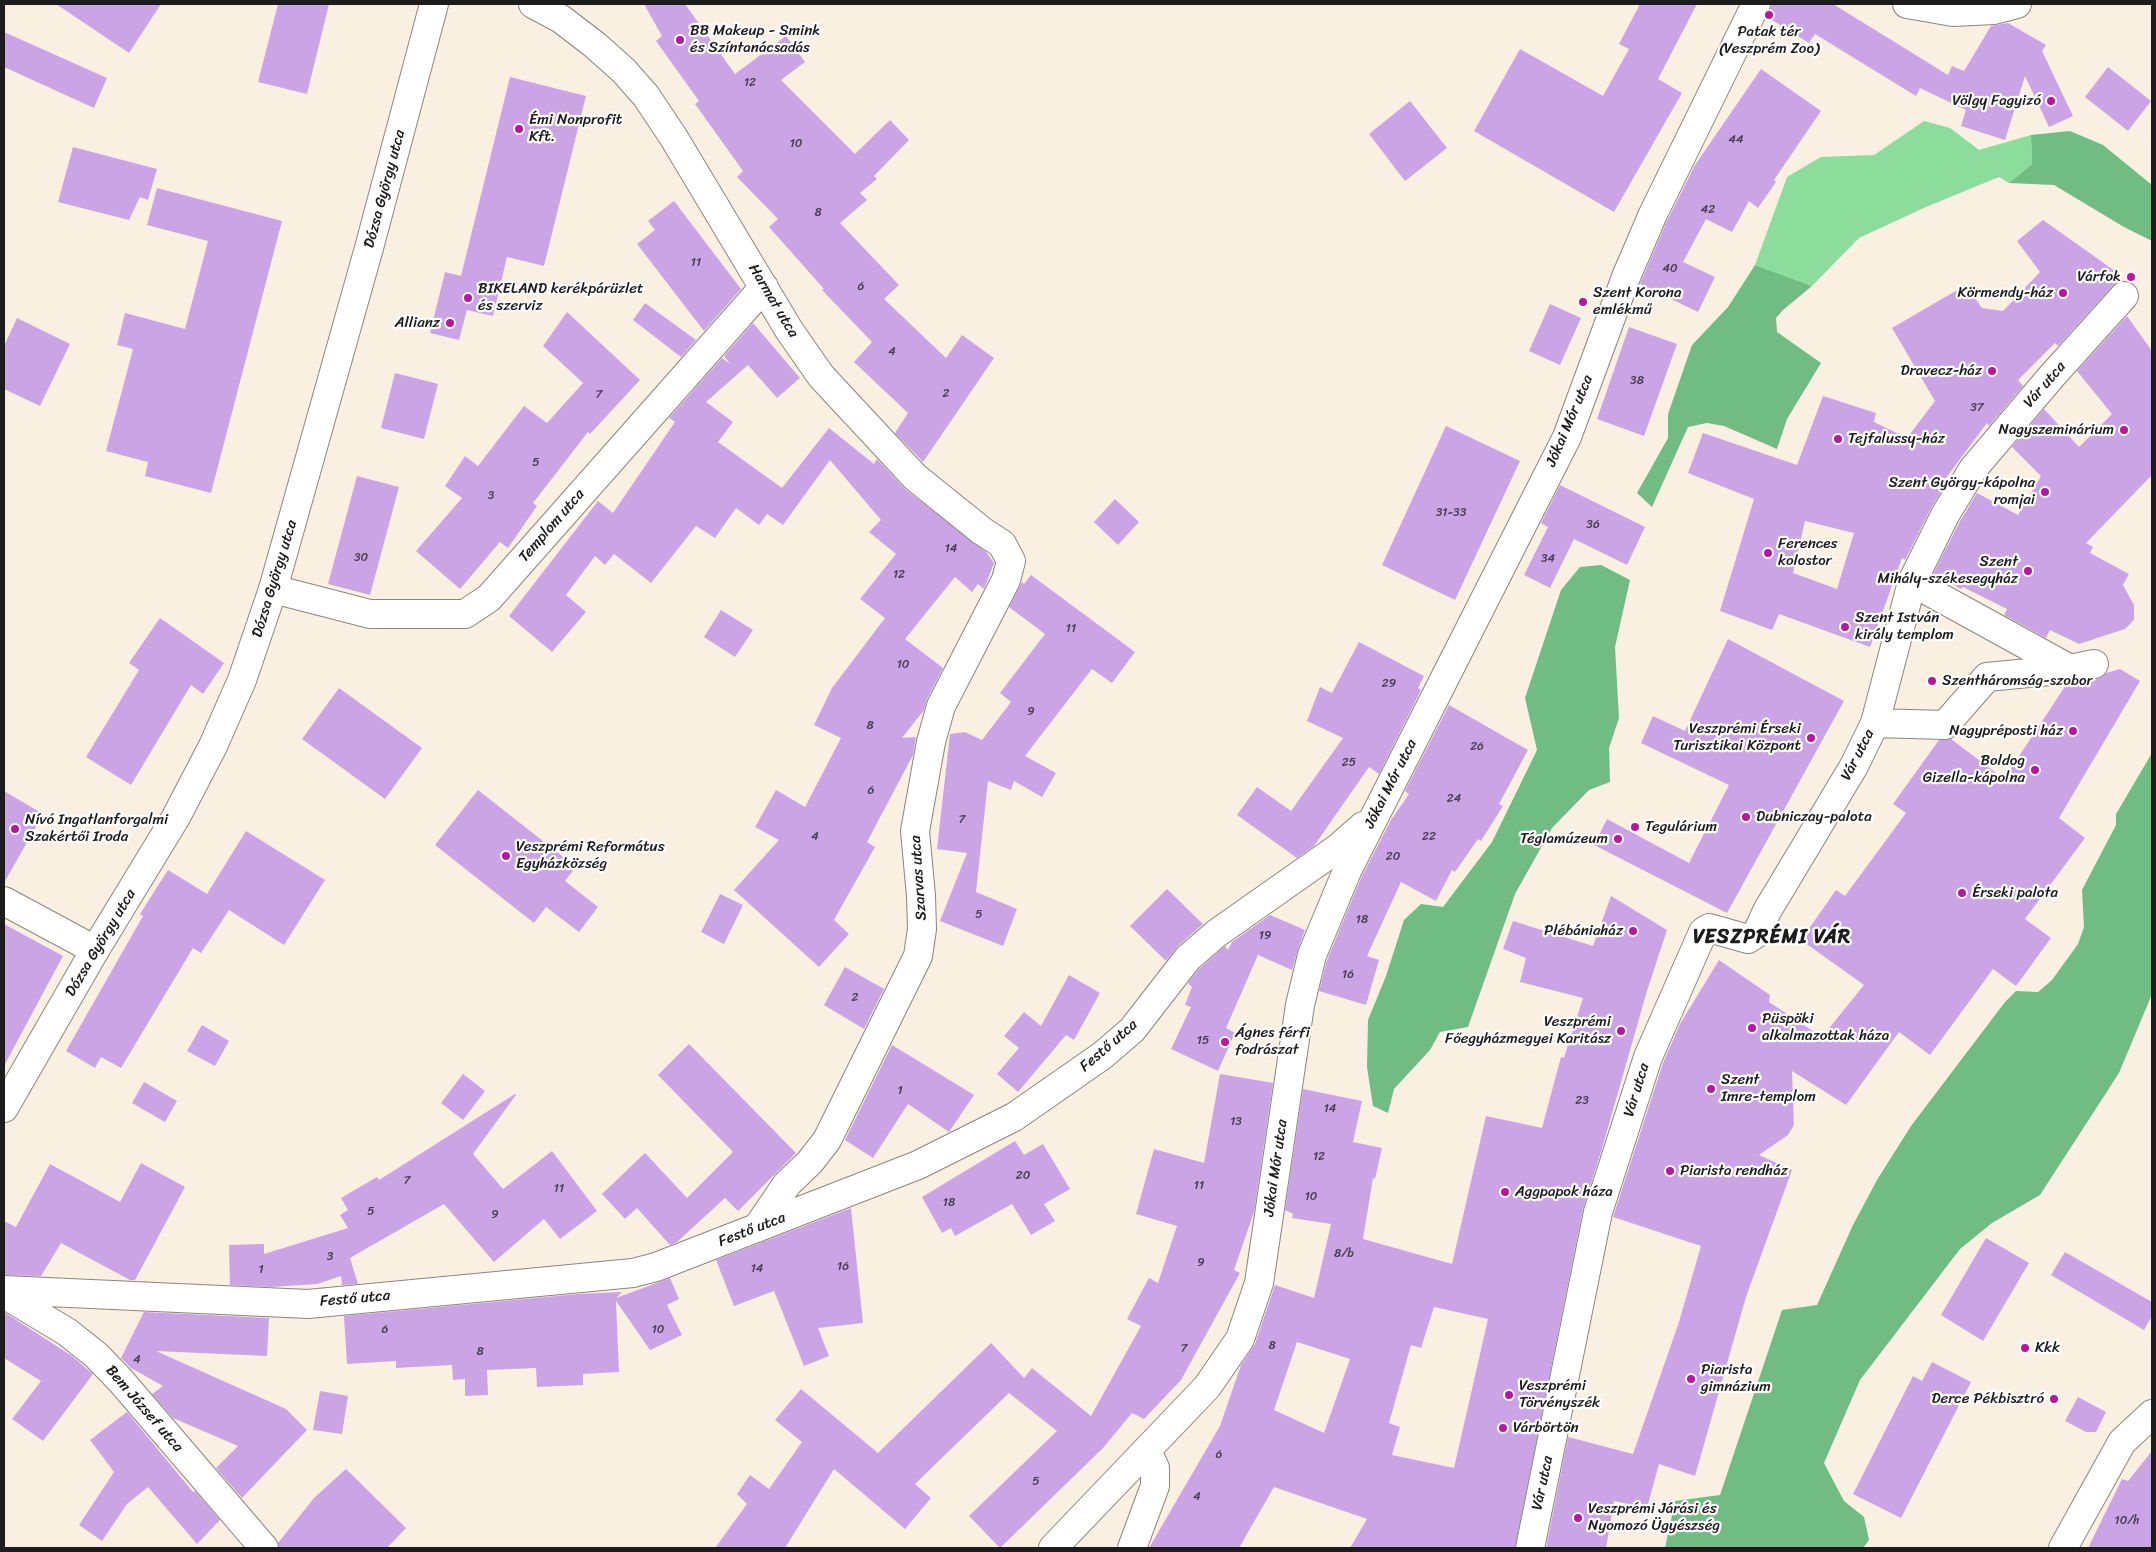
<!DOCTYPE html>
<meta charset="utf-8">
<style>
body{margin:0}
#map{position:relative;width:2156px;height:1552px;overflow:hidden;background:#f9f0e1;font-family:Sriracha,sans-serif}
canvas{display:block}
.frame{position:absolute;inset:0;border:5px solid #1c1c1c;pointer-events:none}
</style>
<div id="map">
<canvas width="2156" height="1552"></canvas>
<div class="frame"></div>
</div>
<script>
const g = document.querySelector('canvas').getContext('2d');
g.lineJoin = 'round';
function fillPath(path, color) {
  g.fillStyle = color;
  g.fill(path, 'evenodd');
}
function toPath(rows) {
  const path = new Path2D();
  for (const r of rows) {
    path.moveTo(r[0], r[1]);
    for (let i = 2; i < r.length; i += 2) path.lineTo(r[i], r[i + 1]);
  }
  return path;
}
function trace(path, color, width, dash) {
  g.strokeStyle = color;
  g.lineWidth = width;
  g.lineCap = dash ? 'butt' : 'round';
  g.setLineDash(dash || []);
  g.stroke(path);
}
function drawText(font, color, halo, rows, align = 'center') {
  g.font = font + ' Sriracha,sans-serif';
  g.lineWidth = 4.5;
  g.setLineDash([]);
  g.textBaseline = 'middle';
  g.strokeStyle = halo;
  g.fillStyle = color;
  for (const [text, x, y, turn = 0] of rows) {
    g.save();
    g.translate(x, y);
    g.rotate((+turn || 0) * Math.PI / 180);
    g.textAlign = isNaN(turn) ? turn : align;
    if (halo) g.strokeText(text, 0, 0);
    g.fillText(text, 0, 0);
    g.restore();
  }
}
const green = toPath([
 [1924,121,1950,128,1979,150,2031,135,2032,164,2009,183,1999,177,1926,207,1859,238,1812,286,1755,265,1787,177,1821,157,1874,155]
]);
const forest = toPath([
 [2070,131,2103,145,2152,185,2152,241,2124,227,2054,185,2009,183,2032,164,2031,135],
 [1755,265,1812,286,1783,310,1776,318,1777,332,1821,363,1787,419,1777,449,1724,426,1707,423,1688,427,1652,507,1637,493,1668,438,1668,414,1692,345,1728,307],
 [1601,565,1630,580,1615,647,1619,718,1609,748,1610,782,1589,790,1552,828,1515,894,1468,1027,1440,1032,1430,1050,1394,1089,1388,1113,1373,1106,1367,1067,1368,1020,1386,976,1404,920,1421,904,1443,907,1492,842,1537,750,1525,698,1561,590,1580,567],
 [2152,753,2152,994,2119,1073,2040,1195,1992,1223,1960,1249,1860,1380,1824,1463,1844,1501,1864,1517,1869,1540,1863,1548,1665,1548,1675,1501,1720,1495,1782,1310,1817,1305,1853,1225,1877,1180,1911,1126,2005,1002,2016,991,2038,992,2052,980,2078,944,2084,927,2082,890,2116,825,2116,814]
]);
const building = toPath([
 [56,4,161,4,129,53],
 [278,4,329,4,307,94,258,82],
 [644,4,685,4,735,74,786,36,805,62,781,80,855,154,890,120,909,140,874,176,877,179,860,193,867,200,840,223,899,285,884,299,946,358,962,335,994,358,923,462,895,433,908,413,854,362,872,342,822,290,824,289,769,227,778,219,737,177,743,171,695,104,699,101,656,41,662,36],
 [1640,4,1697,4,1658,79,1682,93,1614,212,1474,131,1520,49,1603,96,1629,49,1619,44],
 [1772,4,1833,4,1948,75,1952,66,1964,71,1991,26,2008,23,2046,45,2042,51,2073,116,2049,127,2025,76,2005,140,1961,126,1966,110,1920,88,1916,96,1815,34,1809,43,1767,17],
 [4,32,107,78,94,108,4,67],
 [2108,67,2151,101,2128,131,2085,97],
 [1761,69,1821,111,1774,180,1776,182,1758,208,1749,201,1732,232,1706,219,1683,262,1715,277,1698,312,1640,284,1667,221,1695,165],
 [510,77,586,96,544,266,507,257,493,316,467,310,459,340,430,333,445,272,461,276],
 [1410,101,1447,148,1405,181,1369,134],
 [73,147,157,169,148,200,140,197,129,220,58,202],
 [157,188,282,221,211,493,145,476,148,462,106,451,133,349,117,345,125,313,185,329,208,241,147,225],
 [674,201,741,289,704,331,637,244,655,230,648,221],
 [2043,220,2122,276,2058,346,2055,343,2018,380,2023,386,1989,426,1987,423,1946,478,1949,479,1931,508,1905,560,1902,558,1870,647,1779,614,1772,630,1720,611,1754,499,1688,473,1703,433,1797,465,1823,396,1876,413,1874,422,1907,438,1935,401,1892,328,1966,285,1982,308,2003,311,2040,272,2017,241],
 [1805,521,1854,533,1837,589,1793,573],
 [645,303,696,340,681,357,633,320],
 [1550,304,1581,318,1560,365,1529,351],
 [567,312,640,380,590,434,588,432,533,503,537,506,508,548,500,542,460,589,416,551,462,498,445,486,465,456,478,466,524,406,547,423,583,383,543,346],
 [2127,316,2152,351,2152,475,2086,543,2093,547,2090,553,2129,574,2123,585,2134,605,2134,620,2125,629,2079,644,2050,630,2046,638,2004,615,2007,609,1963,587,1961,589,1933,574,1959,523,1977,493,2018,515,2041,476,2012,447,2044,409,2079,447,2112,414,2077,371],
 [17,318,70,344,40,406,4,389,4,346],
 [753,323,800,378,777,398,748,365,706,402,733,422,718,442,782,488,829,428,874,464,877,459,905,489,986,552,994,563,984,589,978,584,972,592,955,577,905,639,943,668,927,699,924,710,902,738,916,737,913,755,867,842,875,847,834,920,849,934,819,967,734,890,779,840,755,827,776,790,805,807,841,738,814,725,832,688,885,618,860,599,896,554,869,532,881,520,830,460,783,525,767,514,759,525,736,508,715,538,696,526,651,583,614,554,605,565,595,556,566,595,586,612,552,652,509,616,598,501,613,513,675,422,669,418,722,358,730,364,724,356],
 [1629,327,1677,344,1644,436,1597,419],
 [395,373,438,384,424,439,381,428],
 [1446,426,1520,461,1455,600,1382,565],
 [357,476,399,487,370,595,328,584],
 [1560,485,1645,527,1627,565,1574,539,1550,588,1524,575,1548,527,1541,523],
 [1115,499,1139,522,1118,545,1094,522],
 [1031,575,1135,652,1112,683,1092,669,1025,756,1056,773,1042,797,1014,781,1011,790,988,781,976,892,1017,909,1003,946,940,921,967,853,937,849,950,734,965,732,982,740,1011,702,1000,693,1045,634,1009,607,1022,582,1024,584],
 [721,610,753,630,735,657,704,637],
 [160,618,224,663,203,694,191,685,131,785,86,757,139,670,129,663],
 [1728,639,1844,701,1727,913,1594,845,1607,819,1689,863,1729,785,1641,743,1653,716,1685,731],
 [1359,642,1424,676,1418,688,1421,690,1379,774,1369,767,1314,846,1297,858,1237,815,1257,787,1291,811,1343,738,1307,721,1320,687,1332,693],
 [2120,669,2140,681,2059,818,2085,838,2025,919,2051,938,2016,986,1993,969,1930,1055,1899,1032,1846,1105,1792,1071,1794,1125,1788,1135,1759,1155,1792,1170,1746,1297,1695,1476,1659,1464,1647,1508,1614,1501,1606,1548,1546,1548,1568,1437,1633,1454,1679,1322,1701,1246,1613,1217,1663,1063,1680,1024,1719,960,1770,995,1769,1002,1822,1037,1864,985,1801,940,1836,890,1845,896,1906,813,1893,804,1939,740,1951,739,2004,779,2066,685,2097,679,2106,673],
 [339,688,422,748,385,799,302,739],
 [1449,705,1528,750,1499,804,1503,806,1481,841,1478,839,1455,872,1452,870,1436,901,1401,882,1367,956,1379,960,1366,1005,1319,991,1327,960,1361,878,1391,820,1409,794,1405,791],
 [478,790,576,867,565,881,598,907,579,932,546,907,534,923,435,845],
 [4,791,43,814,4,883],
 [246,831,325,880,284,945,229,910,201,953,193,948,121,1068,101,1057,95,1068,66,1051,143,916,140,914,168,870,207,894],
 [1167,889,1203,924,1178,946,1166,961,1130,926],
 [720,894,743,905,724,944,701,932],
 [1611,896,1667,930,1647,991,1603,1145,1583,1209,1515,1548,1350,1548,1367,1519,1274,1487,1239,1548,1149,1548,1220,1426,1241,1365,1255,1344,1275,1285,1314,1298,1331,1224,1292,1218,1293,1214,1285,1210,1303,1089,1362,1101,1353,1142,1382,1148,1375,1179,1373,1178,1363,1239,1452,1264,1486,1116,1542,1128,1561,1057,1564,1058,1583,998,1520,982,1526,958,1503,949,1513,921,1593,946],
 [1434,1307,1488,1319,1454,1468,1392,1455,1400,1427,1389,1423,1411,1345,1421,1348],
 [1297,1342,1350,1359,1324,1433,1274,1410],
 [1270,915,1305,930,1298,949,1292,970,1258,955,1226,1028,1235,1033,1218,1071,1171,1049,1191,1007,1185,1005,1192,987,1188,983,1199,969,1225,946,1228,950,1232,942],
 [4,924,63,956,4,1066],
 [845,967,884,989,864,1029,824,1005],
 [1069,975,1100,993,1074,1040,1066,1035,1018,1092,997,1074,1019,1048,1004,1036,1024,1012,1041,1026],
 [202,1025,229,1041,215,1066,187,1051],
 [689,1044,796,1153,738,1211,725,1198,677,1242,670,1245,637,1208,625,1219,602,1194,645,1153,687,1198,733,1152,658,1075],
 [892,1045,974,1095,949,1132,908,1104,873,1158,845,1140],
 [463,1074,485,1091,463,1120,441,1103],
 [1220,1074,1273,1083,1254,1212,1234,1270,1240,1273,1181,1380,1144,1419,1132,1413,1103,1448,1000,1548,969,1516,1057,1431,1009,1393,915,1484,931,1498,905,1529,834,1469,785,1548,715,1548,747,1504,737,1494,750,1475,769,1489,802,1442,775,1420,801,1389,878,1453,991,1343,1024,1378,1032,1368,1091,1416,1141,1326,1127,1319,1149,1278,1158,1283,1177,1226,1136,1214,1154,1149,1204,1163],
 [144,1082,177,1101,165,1122,132,1103],
 [515,1094,516,1095,473,1154,503,1189,552,1151,597,1211,560,1239,544,1219,494,1262,444,1204,350,1258,358,1284,342,1285,341,1276,317,1284,270,1287,230,1285,229,1245,264,1244,264,1254,348,1228,340,1215,348,1210,341,1198,377,1177,379,1180],
 [1015,1141,1024,1155,1043,1144,1070,1189,1044,1204,1055,1221,1031,1235,1012,1204,955,1236,951,1228,942,1233,922,1197],
 [141,1163,185,1187,135,1280,130,1280,61,1243,41,1276,4,1275,4,1221,16,1227,50,1164,120,1202],
 [851,1208,863,1323,818,1328,829,1356,804,1366,774,1291,734,1306,716,1260],
 [1986,1238,2029,1263,1983,1341,1941,1315],
 [2065,1252,2152,1302,2152,1316,2144,1330,2051,1275],
 [670,1278,679,1299,667,1305,682,1335,650,1350,616,1301,619,1372,583,1374,583,1385,537,1387,536,1368,487,1370,488,1395,465,1396,465,1379,453,1380,452,1365,396,1368,396,1361,347,1364,344,1316,578,1294,622,1292,616,1298],
 [4,1312,72,1356,93,1374,43,1441,12,1419,41,1381,4,1358],
 [144,1312,269,1318,267,1356,156,1351,286,1409,307,1430,242,1498,216,1468,238,1446,173,1418,152,1394,163,1386,131,1368,121,1358],
 [1932,1362,1971,1382,1901,1518,1853,1494,1913,1376,1922,1381],
 [320,1391,348,1396,342,1434,313,1430],
 [2078,1397,2106,1412,2096,1432,2086,1432,2065,1421],
 [127,1412,193,1492,195,1491,220,1520,197,1544,148,1487,127,1504,102,1541,79,1525,114,1472,90,1440],
 [2152,1451,2152,1548,2088,1548,2122,1479,2128,1481],
 [346,1469,406,1528,387,1548,279,1548,278,1543,314,1498]
]);
const street = toPath([
 [533,4,561,19,595,45,624,71,646,96,674,138,789,330,821,376,915,477,982,531,1002,544,1011,561,1006,580,941,706,931,742,915,831,921,896,922,929,918,956,827,1140,810,1162,787,1184,757,1228],
 [1907,4,1953,12,1994,10,2017,4],
 [1912,582,2070,669],
 [273,589,370,614,465,614,489,598,764,287],
 [1875,723,1945,725,1987,677,2070,669,2094,664],
 [4,901,95,950],
 [4,1290,308,1304,633,1273,656,1267,918,1165,1014,1117,1103,1055,1132,1030,1188,958,1217,933,1338,848,1363,826],
 [4,1294,67,1332,96,1355,121,1381,264,1548],
 [1053,1548,1207,1387,1240,1339,1259,1283,1300,1005,1312,955,1347,871,1567,437,1626,277,1653,214,1756,4],
 [1132,1548,1155,1486,1155,1468,1147,1451],
 [1530,1548,1598,1212,1648,1057,1703,932,1709,928,1748,939,1757,933,1767,911,1854,766,1875,723,1912,582,1945,515,1973,469,2051,377,2124,296],
 [2063,1548,2122,1442,2152,1414]
]);
const secondary = toPath([
 [4,1108,95,950,176,817,213,746,242,680,273,589,369,248,434,4]
]);
const markers = [
 [1769,15,5,"#b5179e"],
 [680,40,5,"#b5179e"],
 [2051,101,5,"#b5179e"],
 [519,129,5,"#b5179e"],
 [2131,277,5,"#b5179e"],
 [2063,293,5,"#b5179e"],
 [468,298,5,"#b5179e"],
 [1583,302,5,"#b5179e"],
 [450,323,5,"#b5179e"],
 [1992,371,5,"#b5179e"],
 [2124,430,5,"#b5179e"],
 [1838,439,5,"#b5179e"],
 [2045,492,5,"#b5179e"],
 [1768,553,5,"#b5179e"],
 [2028,571,5,"#b5179e"],
 [1845,627,5,"#b5179e"],
 [1932,681,5,"#b5179e"],
 [2073,731,5,"#b5179e"],
 [1811,738,5,"#b5179e"],
 [2035,770,5,"#b5179e"],
 [1746,817,5,"#b5179e"],
 [1635,827,5,"#b5179e"],
 [15,829,5,"#b5179e"],
 [1618,839,5,"#b5179e"],
 [506,856,5,"#b5179e"],
 [1962,893,5,"#b5179e"],
 [1633,931,5,"#b5179e"],
 [1752,1028,5,"#b5179e"],
 [1621,1031,5,"#b5179e"],
 [1225,1042,5,"#b5179e"],
 [1711,1089,5,"#b5179e"],
 [1670,1171,5,"#b5179e"],
 [1505,1192,5,"#b5179e"],
 [2025,1348,5,"#b5179e"],
 [1691,1379,5,"#b5179e"],
 [1509,1395,5,"#b5179e"],
 [2054,1399,5,"#b5179e"],
 [1503,1428,5,"#b5179e"],
 [1578,1518,5,"#b5179e"]
];
const numberNames = [
 ["12",750,83],
 ["44",1736,140],
 ["10",796,144],
 ["42",1708,210],
 ["8",818,213],
 ["11",696,263],
 ["40",1670,269],
 ["6",861,287],
 ["4",892,352],
 ["38",1637,381],
 ["2",946,394],
 ["7",599,395],
 ["37",1977,408],
 ["5",536,463],
 ["3",491,496],
 ["31-33",1451,513],
 ["36",1593,525],
 ["14",951,549],
 ["30",361,558],
 ["34",1548,559],
 ["12",899,575],
 ["11",1071,629],
 ["10",903,665],
 ["29",1389,684],
 ["9",1031,712],
 ["8",870,726],
 ["26",1477,747],
 ["25",1349,763],
 ["6",871,791],
 ["24",1454,799],
 ["7",962,820],
 ["4",815,837],
 ["22",1429,837],
 ["20",1393,857],
 ["5",979,915],
 ["18",1362,920],
 ["19",1265,936],
 ["16",1348,975],
 ["2",855,998],
 ["15",1203,1041],
 ["1",900,1091],
 ["23",1582,1101],
 ["14",1330,1109],
 ["13",1236,1122],
 ["12",1319,1157],
 ["20",1023,1176],
 ["7",407,1181],
 ["11",1199,1186],
 ["11",559,1189],
 ["10",1311,1197],
 ["18",949,1203],
 ["5",371,1212],
 ["9",495,1215],
 ["8/b",1344,1254],
 ["3",330,1257],
 ["9",1201,1263],
 ["16",843,1267],
 ["14",757,1269],
 ["1",261,1270],
 ["6",385,1330],
 ["10",658,1330],
 ["8",1272,1346],
 ["7",1184,1349],
 ["8",480,1352],
 ["4",137,1360],
 ["6",1219,1455],
 ["5",1036,1482],
 ["4",1197,1497],
 ["10/h",2127,1521]
];
const poiNames = [
 ["BB Makeup - Smink",690,31],
 ["és Színtanácsadás",690,48],
 ["Patak tér",1769,32,"center"],
 ["(Veszprém Zoo)",1769,49,"center"],
 ["Völgy Fagyizó",2041,101,"right"],
 ["Émi Nonprofit",529,120],
 ["Kft.",529,137],
 ["Várfok",2121,277,"right"],
 ["BIKELAND kerékpárüzlet",478,289],
 ["és szerviz",478,306],
 ["Szent Korona",1593,293],
 ["emlékmű",1593,310],
 ["Körmendy-ház",2053,293,"right"],
 ["Allianz",440,323,"right"],
 ["Dravecz-ház",1982,371,"right"],
 ["Nagyszeminárium",2114,430,"right"],
 ["Tejfalussy-ház",1848,439],
 ["Szent György-kápolna",2035,483,"right"],
 ["romjai",2035,500,"right"],
 ["Ferences",1778,544],
 ["kolostor",1778,561],
 ["Szent",2018,562,"right"],
 ["Mihály-székesegyház",2018,579,"right"],
 ["Szent István",1855,618],
 ["király templom",1855,635],
 ["Szentháromság-szobor",1942,681],
 ["Veszprémi Érseki",1801,729,"right"],
 ["Turisztikai Központ",1801,746,"right"],
 ["Nagypréposti ház",2063,731,"right"],
 ["Boldog",2025,761,"right"],
 ["Gizella-kápolna",2025,778,"right"],
 ["Dubniczay-palota",1756,817],
 ["Nívó Ingatlanforgalmi",25,820],
 ["Szakértői Iroda",25,837],
 ["Tegulárium",1645,827],
 ["Téglamúzeum",1608,839,"right"],
 ["Veszprémi Református",516,847],
 ["Egyházközség",516,864],
 ["Érseki palota",1972,893],
 ["Plébániaház",1623,931,"right"],
 ["Püspöki",1762,1019],
 ["alkalmazottak háza",1762,1036],
 ["Veszprémi",1611,1022,"right"],
 ["Főegyházmegyei Karitász",1611,1039,"right"],
 ["Ágnes férfi",1235,1033],
 ["fodrászat",1235,1050],
 ["Szent",1721,1080],
 ["Imre-templom",1721,1097],
 ["Piarista rendház",1680,1171],
 ["Aggpapok háza",1515,1192],
 ["Kkk",2035,1348],
 ["Piarista",1701,1370],
 ["gimnázium",1701,1387],
 ["Veszprémi",1519,1386],
 ["Törvényszék",1519,1403],
 ["Derce Pékbisztró",2044,1399,"right"],
 ["Várbörtön",1513,1428],
 ["Veszprémi Járási és",1588,1509],
 ["Nyomozó Ügyészség",1588,1526]
];
const streetNames = [
 ["Dózsa György utca",385,189,-75],
 ["Harmat utca",773,301,59],
 ["Vár utca",2045,385,-49],
 ["Jókai Mór utca",1570,421,-67],
 ["Templom utca",552,526,-49],
 ["Dózsa György utca",275,579,-73],
 ["Vár utca",1858,755,-63],
 ["Jókai Mór utca",1391,784,-63],
 ["Szarvas utca",919,878,-94],
 ["Dózsa György utca",101,943,-59],
 ["Festő utca",1109,1046,-41],
 ["Vár utca",1637,1090,-73],
 ["Jókai Mór utca",1276,1168,-82],
 ["Festő utca",752,1230,-21],
 ["Festő utca",355,1299,-5],
 ["Bem József utca",144,1409,49],
 ["Vár utca",1543,1483,-78]
];
const districtNames = [
 ["VESZPRÉMI VÁR",1772,938]
];
fillPath(green, '#8cdc9b');
fillPath(forest, '#71bc83');
fillPath(building, '#cba4e6');
trace(street, '#8a867e', 30);
trace(secondary, '#8a867e', 30);
trace(street, '#fff', 28);
trace(secondary, '#fff', 28);
for (const [x, y, r, color] of markers) {
  const dot = new Path2D();
  dot.arc(x, y, r, 0, 2 * Math.PI);
  g.fillStyle = color;
  g.fill(dot);
  trace(dot, '#fff', 2);
}
drawText('12px', '#483e4e', null, numberNames);
drawText('15px', '#1c1c1c', '#fff', poiNames, 'left');
drawText('15px', '#1c1c1c', '#fff', streetNames);
g.letterSpacing = '1px';
drawText('bold 20px', '#1c1c1c', '#fff', districtNames);
g.letterSpacing = '0px';
</script>
